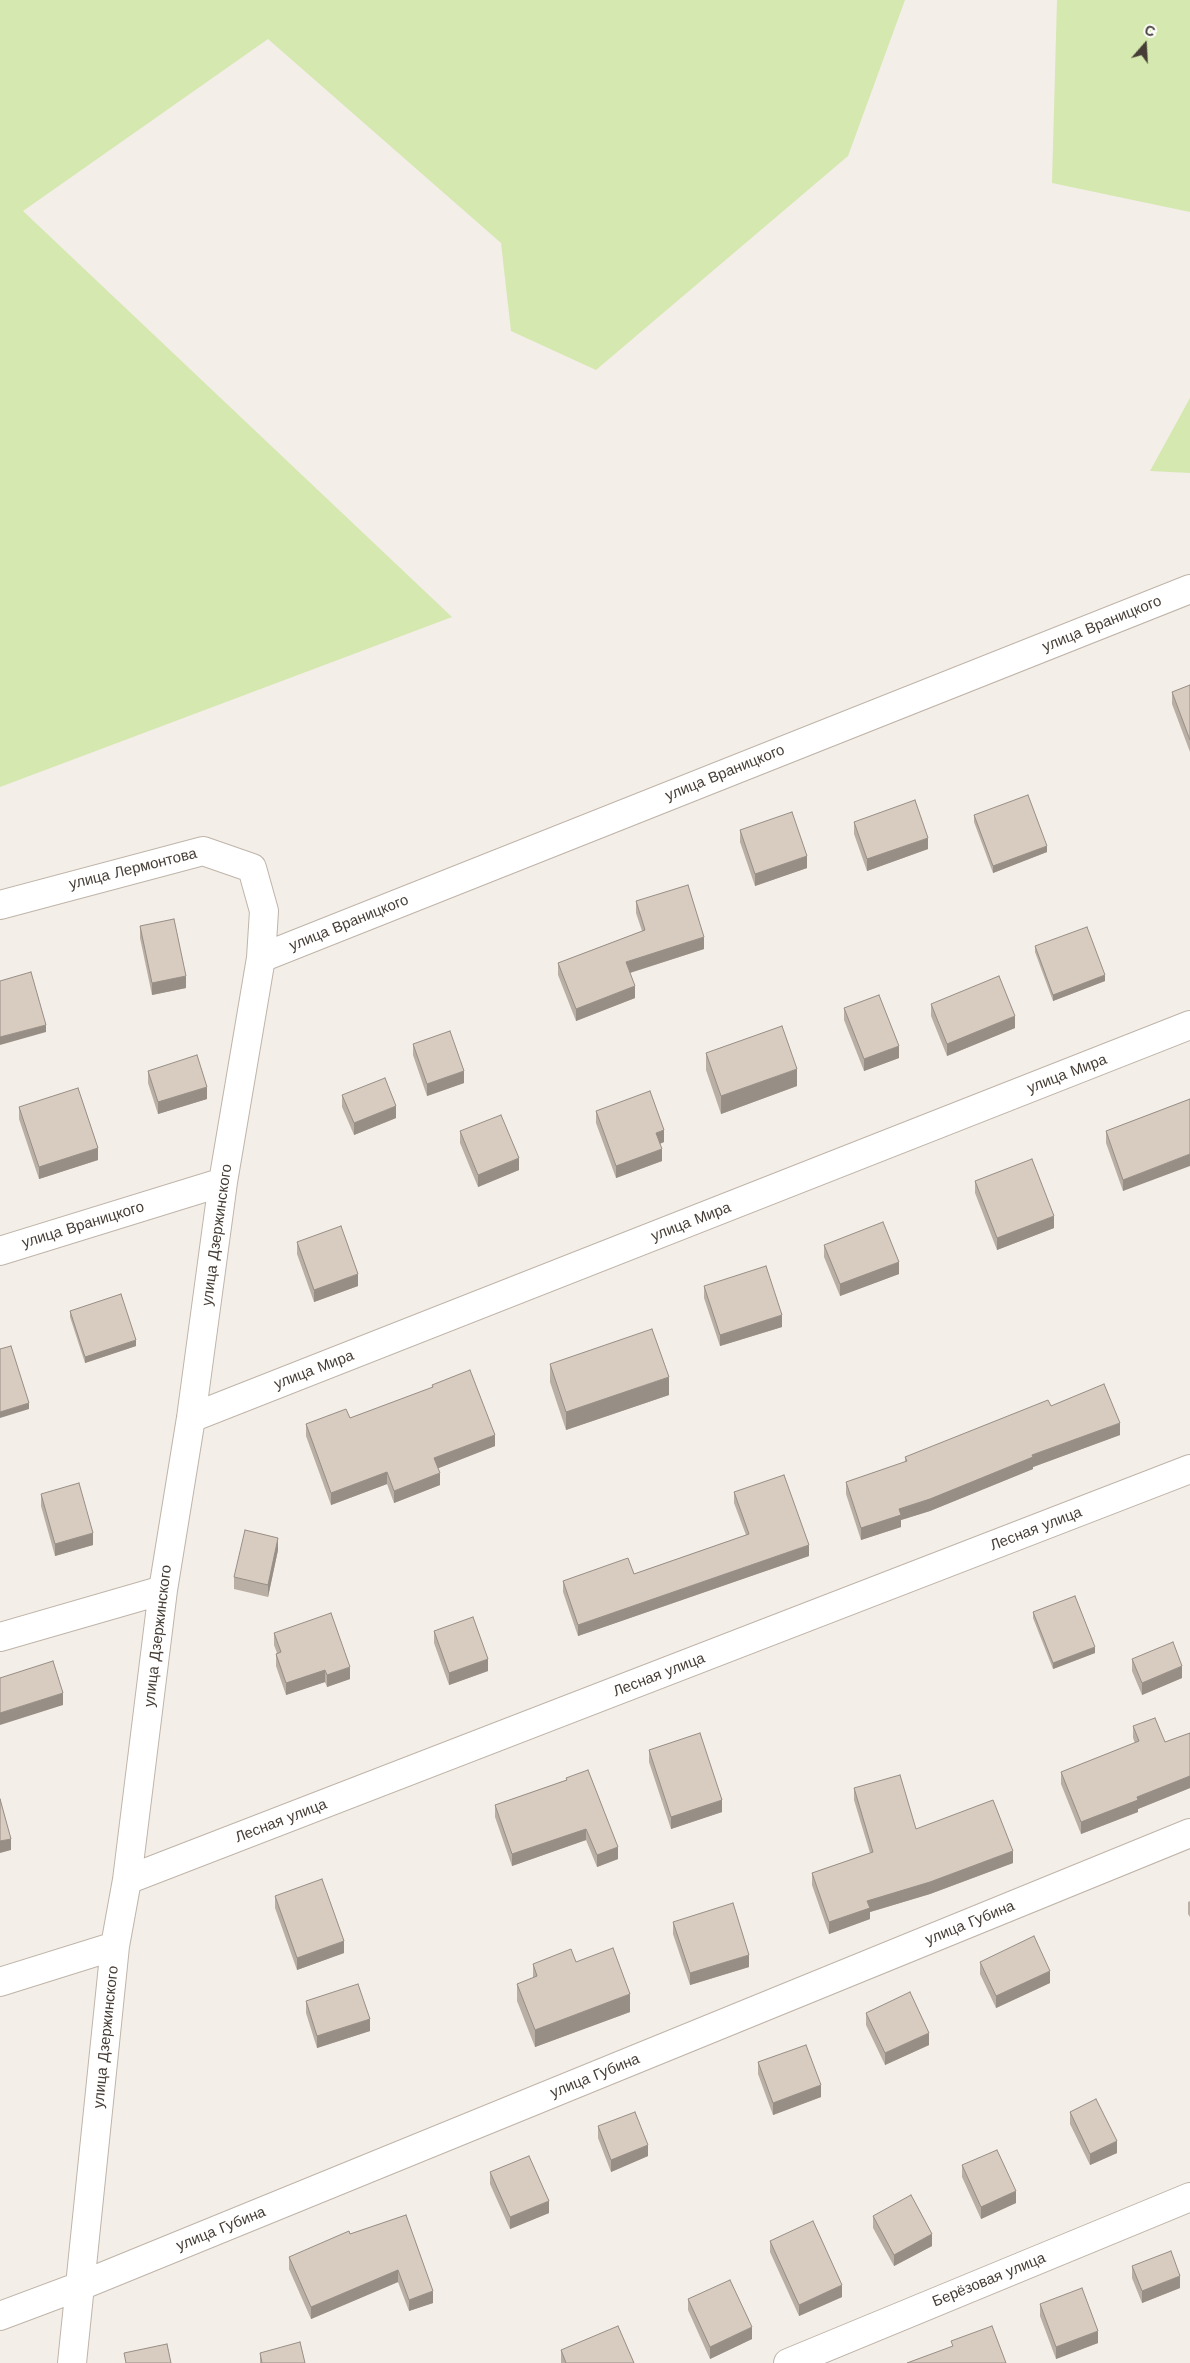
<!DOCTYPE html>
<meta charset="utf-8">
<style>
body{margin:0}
#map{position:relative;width:1190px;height:2363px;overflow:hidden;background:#f3eee7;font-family:"Work Sans",sans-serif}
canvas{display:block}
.north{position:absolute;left:1120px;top:20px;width:50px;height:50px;-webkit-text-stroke:4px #fff;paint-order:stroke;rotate:19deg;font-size:14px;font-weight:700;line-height:20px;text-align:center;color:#463e36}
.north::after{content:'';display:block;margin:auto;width:18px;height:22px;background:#463e36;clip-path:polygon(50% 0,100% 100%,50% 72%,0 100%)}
</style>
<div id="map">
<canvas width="1190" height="2363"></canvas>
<div class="north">С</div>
</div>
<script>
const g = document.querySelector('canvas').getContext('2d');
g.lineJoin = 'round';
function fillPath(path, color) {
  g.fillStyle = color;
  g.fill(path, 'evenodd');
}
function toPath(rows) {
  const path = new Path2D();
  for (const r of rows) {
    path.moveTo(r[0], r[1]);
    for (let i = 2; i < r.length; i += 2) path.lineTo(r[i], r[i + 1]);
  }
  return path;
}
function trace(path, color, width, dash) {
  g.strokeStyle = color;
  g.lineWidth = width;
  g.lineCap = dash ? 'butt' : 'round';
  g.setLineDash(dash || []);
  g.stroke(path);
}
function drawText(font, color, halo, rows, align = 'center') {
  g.font = font + ' "Work Sans",sans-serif';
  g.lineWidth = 4.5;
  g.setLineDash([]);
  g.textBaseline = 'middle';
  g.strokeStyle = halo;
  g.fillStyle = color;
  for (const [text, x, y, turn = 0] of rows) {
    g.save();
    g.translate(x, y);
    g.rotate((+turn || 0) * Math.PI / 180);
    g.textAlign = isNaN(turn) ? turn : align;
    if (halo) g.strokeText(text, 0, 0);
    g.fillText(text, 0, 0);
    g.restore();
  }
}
const green = toPath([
 [0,0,905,0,848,156,596,370,511,331,501,243,268,39,23,211,452,617,0,787],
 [1057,0,1190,0,1190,212,1052,183],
 [1190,398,1190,473,1150,471]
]);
const minor = toPath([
 [0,905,203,851,252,868,264,911,261,958,223,1182,191,1418,163,1590,127,1880,115,1946,72,2363],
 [261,958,1190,589],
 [0,1251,223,1182],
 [191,1418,1190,1025],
 [0,1637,163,1590],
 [127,1880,1190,1469],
 [0,1982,115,1946],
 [0,2316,80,2286,1190,1833],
 [788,2363,1190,2197]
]);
const wall = toPath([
 [1190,685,1190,752,1172,704,1172,692],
 [974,815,1047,852,993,873,974,822],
 [854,822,928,849,867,871,854,834],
 [740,830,807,868,755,886,740,842],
 [636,901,704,949,630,973,635,998,576,1021,558,975,558,963,642,931,636,913],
 [140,926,186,988,152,995,140,938],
 [1035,946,1105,981,1053,1001,1035,952],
 [931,1004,1015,1028,947,1056,931,1016],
 [844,1008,899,1058,864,1071,844,1020],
 [413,1044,464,1083,427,1096,413,1055],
 [706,1053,797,1086,721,1114,706,1070],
 [148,1071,207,1099,158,1114,148,1083],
 [342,1095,396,1118,354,1135,342,1107],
 [1190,1099,1123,1191,1106,1143,1106,1131],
 [19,1107,98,1160,39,1179,19,1119],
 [596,1111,664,1142,660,1144,662,1161,616,1178,596,1123],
 [460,1131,519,1170,478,1187,460,1143],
 [975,1181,1054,1228,997,1250,975,1193],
 [297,1242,358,1286,314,1302,297,1254],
 [824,1245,899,1274,840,1296,824,1257],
 [704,1286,782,1327,720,1346,704,1298],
 [70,1311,136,1346,85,1363,70,1317],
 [550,1364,669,1395,566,1430,550,1382],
 [432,1385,495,1446,438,1468,440,1485,394,1503,387,1484,331,1505,306,1436,306,1424,350,1418,432,1388],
 [1051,1406,1120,1435,1033,1467,1033,1469,930,1511,901,1520,901,1527,861,1540,846,1494,846,1482,905,1462,905,1457],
 [734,1492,809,1556,578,1636,563,1592,563,1581,634,1574,746,1535,734,1503],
 [41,1494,93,1545,55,1556,41,1506],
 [278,1550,268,1597,234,1589,234,1577],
 [1033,1612,1095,1653,1053,1669,1033,1618],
 [434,1631,488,1671,449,1685,434,1643],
 [274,1633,350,1679,327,1687,325,1682,286,1695,276,1666,276,1654,277,1653,274,1645],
 [1132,1659,1182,1678,1142,1695,1132,1671],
 [1133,1726,1165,1742,1190,1733,1190,1788,1138,1809,1138,1812,1081,1834,1061,1784,1061,1772,1135,1743,1133,1738],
 [649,1750,722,1812,671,1829,649,1762],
 [566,1778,618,1859,597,1867,586,1840,512,1866,495,1817,495,1805,566,1780],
 [854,1788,916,1829,1013,1863,930,1894,870,1912,870,1919,829,1934,812,1885,812,1873,870,1853,854,1800],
 [275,1896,344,1953,297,1970,275,1908],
 [1190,1901,1190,1917,1188,1914,1188,1902],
 [673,1922,749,1967,690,1985,673,1934],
 [576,1962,630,2012,535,2047,517,2001,517,1984,533,1978,533,1964],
 [980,1962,1050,1983,996,2008,980,1974],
 [306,2001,370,2031,317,2048,306,2013],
 [866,2013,929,2045,885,2065,866,2025],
 [758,2062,821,2097,773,2115,758,2074],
 [1070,2112,1117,2153,1090,2165,1070,2124],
 [598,2126,648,2156,611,2172,598,2138],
 [962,2165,1016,2203,981,2219,962,2177],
 [490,2172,549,2213,510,2229,490,2184],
 [406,2215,433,2303,409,2311,398,2282,311,2319,289,2269,289,2257,350,2234],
 [873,2216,932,2246,894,2266,873,2228],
 [770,2241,842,2297,799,2316,770,2252],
 [1132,2266,1180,2288,1142,2303,1132,2278],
 [688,2299,752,2339,710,2359,688,2310],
 [1040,2304,1098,2343,1056,2359,1040,2316],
 [561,2350,634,2363,561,2363],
 [260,2353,305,2363,260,2363]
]);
const shadedWall = toPath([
 [928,838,928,849,867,871,867,859],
 [1047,846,1047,852,993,873,993,866],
 [807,856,807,868,755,886,755,874],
 [704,937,704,949,626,974,626,962],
 [1105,975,1105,981,1053,1001,1053,995],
 [186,976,186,988,152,995,152,983],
 [635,986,635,998,576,1021,576,1009],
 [1015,1016,1015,1028,947,1056,947,1044],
 [46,1025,46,1032,0,1045,0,1037],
 [899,1046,899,1058,864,1071,864,1059],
 [797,1069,797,1086,721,1114,721,1096],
 [464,1071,464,1083,427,1096,427,1084],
 [207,1087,207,1099,158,1114,158,1102],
 [396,1106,396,1118,354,1135,354,1123],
 [664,1130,664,1142,656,1145,656,1133],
 [98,1148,98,1160,39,1179,39,1167],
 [662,1149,662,1161,616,1178,616,1166],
 [1190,1154,1190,1166,1123,1191,1123,1180],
 [519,1158,519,1170,478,1187,478,1175],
 [1054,1216,1054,1228,997,1250,997,1238],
 [899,1262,899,1274,840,1296,840,1284],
 [358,1274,358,1286,314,1302,314,1290],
 [782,1315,782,1327,720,1346,720,1335],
 [136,1340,136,1346,85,1363,85,1357],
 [669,1377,669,1395,566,1430,566,1412],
 [29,1403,29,1409,0,1418,0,1412],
 [1120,1423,1120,1435,1033,1467,1033,1469,930,1511,901,1520,901,1527,861,1540,861,1528,899,1509,1032,1455],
 [495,1435,495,1446,434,1470,434,1458],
 [387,1472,387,1484,331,1505,331,1493],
 [440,1473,440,1485,394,1503,394,1491],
 [93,1533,93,1545,55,1556,55,1544],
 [278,1538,278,1550,268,1597,268,1585],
 [809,1545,809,1556,578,1636,578,1625],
 [1095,1647,1095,1653,1053,1669,1053,1663],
 [488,1659,488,1671,449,1685,449,1673],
 [1182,1666,1182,1678,1142,1695,1142,1683],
 [350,1667,350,1679,327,1687,327,1675],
 [325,1670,325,1682,286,1695,286,1683],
 [63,1693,63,1705,0,1725,0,1713],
 [1190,1776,1190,1788,1138,1809,1138,1812,1081,1834,1081,1822,1137,1797],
 [722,1800,722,1812,671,1829,671,1817],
 [586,1829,586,1840,512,1866,512,1854],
 [11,1839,11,1850,0,1853,0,1841],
 [618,1847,618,1859,597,1867,597,1855],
 [1013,1851,1013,1863,930,1894,870,1912,870,1919,829,1934,829,1922,867,1901],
 [344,1941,344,1953,297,1970,297,1958],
 [749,1955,749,1967,690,1985,690,1973],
 [1050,1971,1050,1983,996,2008,996,1996],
 [630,1994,630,2012,535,2047,535,2030],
 [370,2019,370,2031,317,2048,317,2036],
 [929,2033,929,2045,885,2065,885,2053],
 [821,2085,821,2097,773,2115,773,2103],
 [1117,2141,1117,2153,1090,2165,1090,2154],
 [648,2145,648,2156,611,2172,611,2160],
 [1016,2191,1016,2203,981,2219,981,2207],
 [549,2201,549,2213,510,2229,510,2217],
 [932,2234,932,2246,894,2266,894,2255],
 [398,2270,398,2282,311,2319,311,2307],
 [1180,2276,1180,2288,1142,2303,1142,2291],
 [842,2285,842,2297,799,2316,799,2305],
 [433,2291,433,2303,409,2311,409,2300],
 [752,2327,752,2339,710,2359,710,2347],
 [1098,2331,1098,2343,1056,2359,1056,2347]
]);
const building = toPath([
 [1190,685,1190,740,1172,692,1190,685],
 [1028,795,1047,846,993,866,974,815,1028,795],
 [915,800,928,838,867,859,854,822,915,800],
 [792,812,807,856,755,874,740,830,792,812],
 [688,885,704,937,626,962,635,986,576,1009,558,963,645,930,636,901,688,885],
 [174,919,186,976,152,983,140,926,174,919],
 [1087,927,1105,975,1053,995,1035,946,1087,927],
 [31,972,46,1025,0,1037,0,981,31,972],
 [999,976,1015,1016,947,1044,931,1004,999,976],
 [879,995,899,1046,864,1059,844,1008,879,995],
 [782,1026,797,1069,721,1096,706,1053,782,1026],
 [450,1031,464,1071,427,1084,413,1044,450,1031],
 [197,1055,207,1087,158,1102,148,1071,197,1055],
 [385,1078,396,1106,354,1123,342,1095,385,1078],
 [78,1088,98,1148,39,1167,19,1107,78,1088],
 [650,1091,664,1130,656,1133,662,1149,616,1166,596,1111,650,1091],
 [1190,1099,1190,1154,1123,1180,1106,1131,1190,1099],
 [501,1115,519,1158,478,1175,460,1131,501,1115],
 [1032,1159,1054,1216,997,1238,975,1181,1032,1159],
 [883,1222,899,1262,840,1284,824,1245,883,1222],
 [341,1226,358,1274,314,1290,297,1242,341,1226],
 [766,1266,782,1315,720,1335,704,1286,766,1266],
 [121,1294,136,1340,85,1357,70,1311,121,1294],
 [652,1329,669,1377,566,1412,550,1364,652,1329],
 [11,1346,29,1403,0,1412,0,1349,11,1346],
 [470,1370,495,1435,434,1458,440,1473,394,1491,387,1472,331,1493,306,1424,346,1409,350,1418,433,1387,432,1385,470,1370],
 [1104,1384,1120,1423,1032,1455,1033,1457,930,1499,899,1509,901,1515,861,1528,846,1482,907,1461,905,1457,1048,1400,1051,1406,1104,1384],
 [784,1475,809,1545,578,1625,563,1581,628,1558,634,1574,749,1534,734,1492,784,1475],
 [79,1483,93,1533,55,1544,41,1494,79,1483],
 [245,1530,278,1538,268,1585,234,1577,245,1530],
 [1075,1596,1095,1647,1053,1663,1033,1612,1075,1596],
 [331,1613,350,1667,327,1675,325,1670,286,1683,276,1654,281,1652,274,1633,331,1613],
 [473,1617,488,1659,449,1673,434,1631,473,1617],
 [1173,1642,1182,1666,1142,1683,1132,1659,1173,1642],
 [53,1661,63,1693,0,1713,0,1678,53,1661],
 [1155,1718,1165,1742,1190,1733,1190,1776,1137,1797,1138,1800,1081,1822,1061,1772,1139,1741,1133,1726,1155,1718],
 [700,1733,722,1800,671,1817,649,1750,700,1733],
 [588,1770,618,1847,597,1855,586,1829,512,1854,495,1805,567,1780,566,1778,588,1770],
 [900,1775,916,1829,993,1800,1013,1851,930,1882,867,1901,870,1908,829,1922,812,1873,873,1852,854,1788,900,1775],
 [0,1799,11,1839,0,1841,0,1799],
 [322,1879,344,1941,297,1958,275,1896,322,1879],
 [733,1903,749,1955,690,1973,673,1922,733,1903],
 [1034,1936,1050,1971,996,1996,980,1962,1034,1936],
 [613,1948,630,1994,535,2030,517,1984,537,1976,533,1964,571,1949,576,1962,613,1948],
 [358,1984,370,2019,317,2036,306,2001,358,1984],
 [910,1992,929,2033,885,2053,866,2013,910,1992],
 [806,2045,821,2085,773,2103,758,2062,806,2045],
 [1096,2099,1117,2141,1090,2154,1070,2112,1096,2099],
 [635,2112,648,2145,611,2160,598,2126,635,2112],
 [997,2150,1016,2191,981,2207,962,2165,997,2150],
 [529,2156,549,2201,510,2217,490,2172,529,2156],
 [911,2195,932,2234,894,2255,873,2216,911,2195],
 [406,2215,433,2291,409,2300,398,2270,311,2307,289,2257,349,2231,350,2234,406,2215],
 [813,2221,842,2285,799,2305,770,2241,813,2221],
 [1171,2251,1180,2276,1142,2291,1132,2266,1171,2251],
 [730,2280,752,2327,710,2347,688,2299,730,2280],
 [1082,2288,1098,2331,1056,2347,1040,2304,1082,2288],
 [618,2326,634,2363,566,2363,561,2350,618,2326],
 [992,2326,1006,2363,907,2363,953,2346,951,2341,992,2326],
 [300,2342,305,2363,262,2363,260,2353,300,2342],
 [167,2344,171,2363,126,2363,124,2353,167,2344]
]);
const streetNames = [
 ["улица Враницкого",1102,624,-22],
 ["улица Враницкого",725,773,-22],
 ["улица Лермонтова",133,869,-14],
 ["улица Враницкого",349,923,-22],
 ["улица Мира",1067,1074,-21],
 ["улица Мира",691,1222,-21],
 ["улица Враницкого",83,1225,-17],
 ["улица Дзержинского",217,1235,-82],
 ["улица Мира",314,1370,-21],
 ["Лесная улица",1036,1529,-21],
 ["улица Дзержинского",158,1636,-83],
 ["Лесная улица",659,1675,-21],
 ["Лесная улица",281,1821,-21],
 ["улица Губина",970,1923,-22],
 ["улица Дзержинского",106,2037,-84],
 ["улица Губина",595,2076,-22],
 ["улица Губина",221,2229,-22],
 ["Берёзовая улица",989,2280,-22]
];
fillPath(green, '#d5e8af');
trace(minor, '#bfb4a9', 30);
trace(minor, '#fff', 28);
fillPath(wall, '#baafa4');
fillPath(shadedWall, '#978e86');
fillPath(building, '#d8cbbf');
trace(building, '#978e86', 1);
drawText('15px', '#463e36', '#fff', streetNames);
</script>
